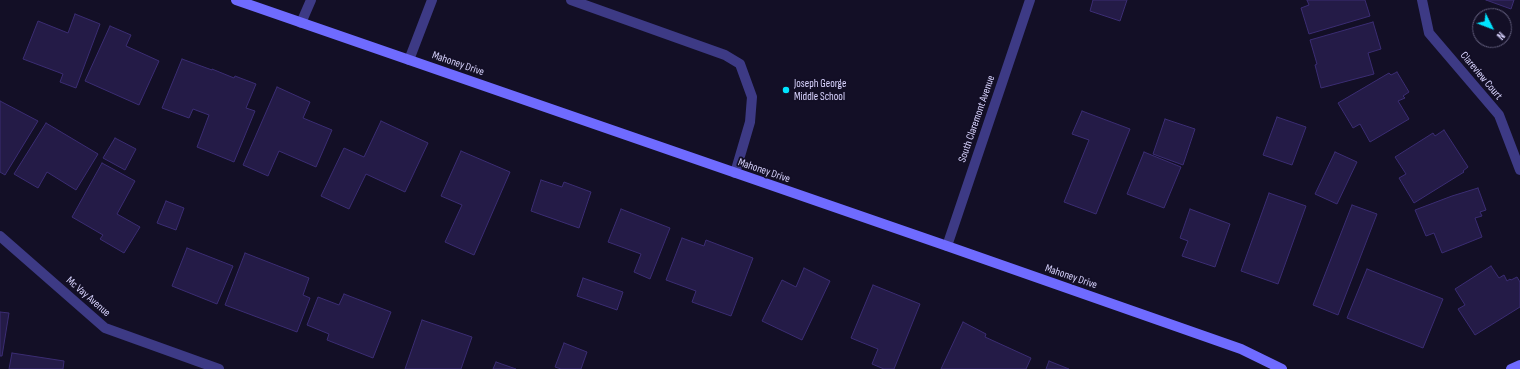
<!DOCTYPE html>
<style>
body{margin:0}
#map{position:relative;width:1520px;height:369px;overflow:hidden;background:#130f26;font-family:"Sofia Sans Condensed",sans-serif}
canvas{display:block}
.north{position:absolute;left:1472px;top:8px;width:40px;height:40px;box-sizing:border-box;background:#130f26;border:1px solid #625e7d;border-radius:50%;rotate:132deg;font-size:11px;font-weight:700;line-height:16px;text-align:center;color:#d9d4ff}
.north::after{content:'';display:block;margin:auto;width:14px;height:18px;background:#00e5ff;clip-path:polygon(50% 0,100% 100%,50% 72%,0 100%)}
</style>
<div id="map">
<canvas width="1520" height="369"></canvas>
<div class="north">N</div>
</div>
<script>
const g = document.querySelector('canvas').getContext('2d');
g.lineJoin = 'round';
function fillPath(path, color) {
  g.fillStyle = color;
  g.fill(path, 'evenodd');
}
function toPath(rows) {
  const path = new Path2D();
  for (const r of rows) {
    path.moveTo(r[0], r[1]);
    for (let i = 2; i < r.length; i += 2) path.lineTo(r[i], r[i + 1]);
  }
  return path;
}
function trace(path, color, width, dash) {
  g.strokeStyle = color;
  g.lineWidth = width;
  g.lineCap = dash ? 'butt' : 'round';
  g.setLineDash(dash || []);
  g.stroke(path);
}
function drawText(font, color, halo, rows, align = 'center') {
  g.font = font + ' "Sofia Sans Condensed",sans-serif';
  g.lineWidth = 3.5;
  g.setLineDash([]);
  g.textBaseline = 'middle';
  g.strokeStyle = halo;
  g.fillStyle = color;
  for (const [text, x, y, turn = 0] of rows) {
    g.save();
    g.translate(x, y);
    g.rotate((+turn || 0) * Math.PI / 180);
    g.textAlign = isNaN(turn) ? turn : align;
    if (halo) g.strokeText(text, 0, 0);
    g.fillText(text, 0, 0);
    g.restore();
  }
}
const building = toPath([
 [1093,0,1127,0,1120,21,1090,11,1093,0],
 [1307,0,1365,0,1370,16,1309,34,1301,8,1309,5,1307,0],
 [1486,0,1514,0,1511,9,1486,0],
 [75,14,100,24,76,88,60,82,63,74,23,59,38,21,68,33,75,14],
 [1373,22,1381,49,1368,53,1374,74,1321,88,1315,65,1317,64,1310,40,1373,22],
 [110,26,131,35,126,46,159,61,139,105,85,81,110,26],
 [182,59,212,70,212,69,234,78,235,76,256,84,246,108,255,111,234,162,197,147,209,115,193,109,189,118,162,108,182,59],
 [1397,72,1409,92,1403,96,1405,98,1398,101,1409,119,1370,142,1360,124,1353,128,1338,103,1389,73,1391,75,1397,72],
 [277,87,310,102,303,118,332,130,316,167,279,151,268,176,243,165,277,87],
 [0,101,38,121,5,175,0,172,0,101],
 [1082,111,1130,129,1096,214,1064,202,1089,140,1072,134,1082,111],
 [1277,117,1306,127,1292,165,1263,155,1277,117],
 [1165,119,1195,129,1183,165,1153,154,1165,119],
 [381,121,428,143,405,192,366,174,349,209,321,196,344,148,364,157,381,121],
 [46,123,98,154,76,190,47,172,38,188,14,174,46,123],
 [1444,130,1468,167,1463,171,1464,172,1414,203,1399,178,1406,174,1395,157,1433,133,1435,136,1444,130],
 [115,138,136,149,125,170,103,158,115,138],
 [461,151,510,172,474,255,445,242,462,205,441,196,461,151],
 [1144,152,1181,167,1164,208,1127,194,1144,152],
 [1335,152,1357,162,1337,204,1315,194,1335,152],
 [102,163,135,181,117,214,140,227,124,253,100,239,103,235,72,217,102,163],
 [541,180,562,187,564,182,591,192,579,228,531,211,541,180],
 [1478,188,1486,210,1480,212,1482,216,1475,218,1482,237,1442,253,1434,233,1426,236,1415,210,1452,196,1478,188],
 [1269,193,1306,206,1278,284,1241,271,1269,193],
 [166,201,184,208,176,230,157,223,166,201],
 [1352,205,1377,214,1338,315,1313,305,1352,205],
 [621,209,670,228,650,279,634,272,641,254,608,242,621,209],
 [1190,209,1230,224,1215,267,1182,256,1188,241,1180,238,1190,209],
 [682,238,704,246,706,240,753,258,731,316,692,302,696,291,666,280,682,238],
 [187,248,233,266,217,304,172,286,187,248],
 [245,253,309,278,303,295,310,298,297,332,225,305,245,253],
 [1491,266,1499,278,1504,275,1507,281,1510,279,1511,280,1517,277,1520,282,1520,307,1475,335,1458,309,1465,305,1455,289,1491,266],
 [804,268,830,281,802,340,762,321,782,280,796,287,804,268],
 [1367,269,1443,299,1423,348,1347,318,1367,269],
 [583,278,623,292,617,310,577,296,583,278],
 [873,285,920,304,894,369,884,369,872,364,878,349,851,338,873,285],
 [344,294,391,312,373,358,327,340,329,334,307,325,318,297,339,305,344,294],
 [0,312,9,313,2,356,0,356,0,312],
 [422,320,472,337,461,369,405,369,422,320],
 [963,322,986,334,985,337,1031,358,1026,369,941,369,963,322],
 [564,343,587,352,581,369,561,369,555,367,564,343],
 [12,353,64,361,63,369,9,369,12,353],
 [1049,361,1069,369,1046,369,1049,361],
 [496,362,516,369,493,369,496,362]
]);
const lane = toPath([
 [571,0,725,55,740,64,752,97,750,122,735,173],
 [301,23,311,0],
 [409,60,432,0]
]);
const street = toPath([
 [1422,0,1429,33,1499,115,1520,170],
 [0,236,105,328,219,369],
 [947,246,1030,0]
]);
const secondary = toPath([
 [236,0,947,246,1241,349,1282,369],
 [1511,369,1520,365]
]);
const markers = [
 [786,90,4,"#00e5ff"]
];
const streetNames = [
 ["Mahoney Drive",458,64,19],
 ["Clareview Court",1481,76,50],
 ["South Claremont Avenue",977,119,-71],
 ["Mahoney Drive",764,171,19],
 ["Mahoney Drive",1071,277,19],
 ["Mc Vay Avenue",88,297,41]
];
const poiNames = [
 ["Joseph George",794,84],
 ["Middle School",794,97]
];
fillPath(building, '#241b47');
trace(building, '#3b2d73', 1);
trace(lane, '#3d3a85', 10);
trace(street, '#3d3a85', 10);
trace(secondary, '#6f6bff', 10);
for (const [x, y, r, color] of markers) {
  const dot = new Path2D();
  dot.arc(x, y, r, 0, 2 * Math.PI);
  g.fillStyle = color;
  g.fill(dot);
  trace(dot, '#130f26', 1.5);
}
drawText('11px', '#d9d4ff', '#130f26', streetNames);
drawText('11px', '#d9d4ff', '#130f26', poiNames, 'left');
</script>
